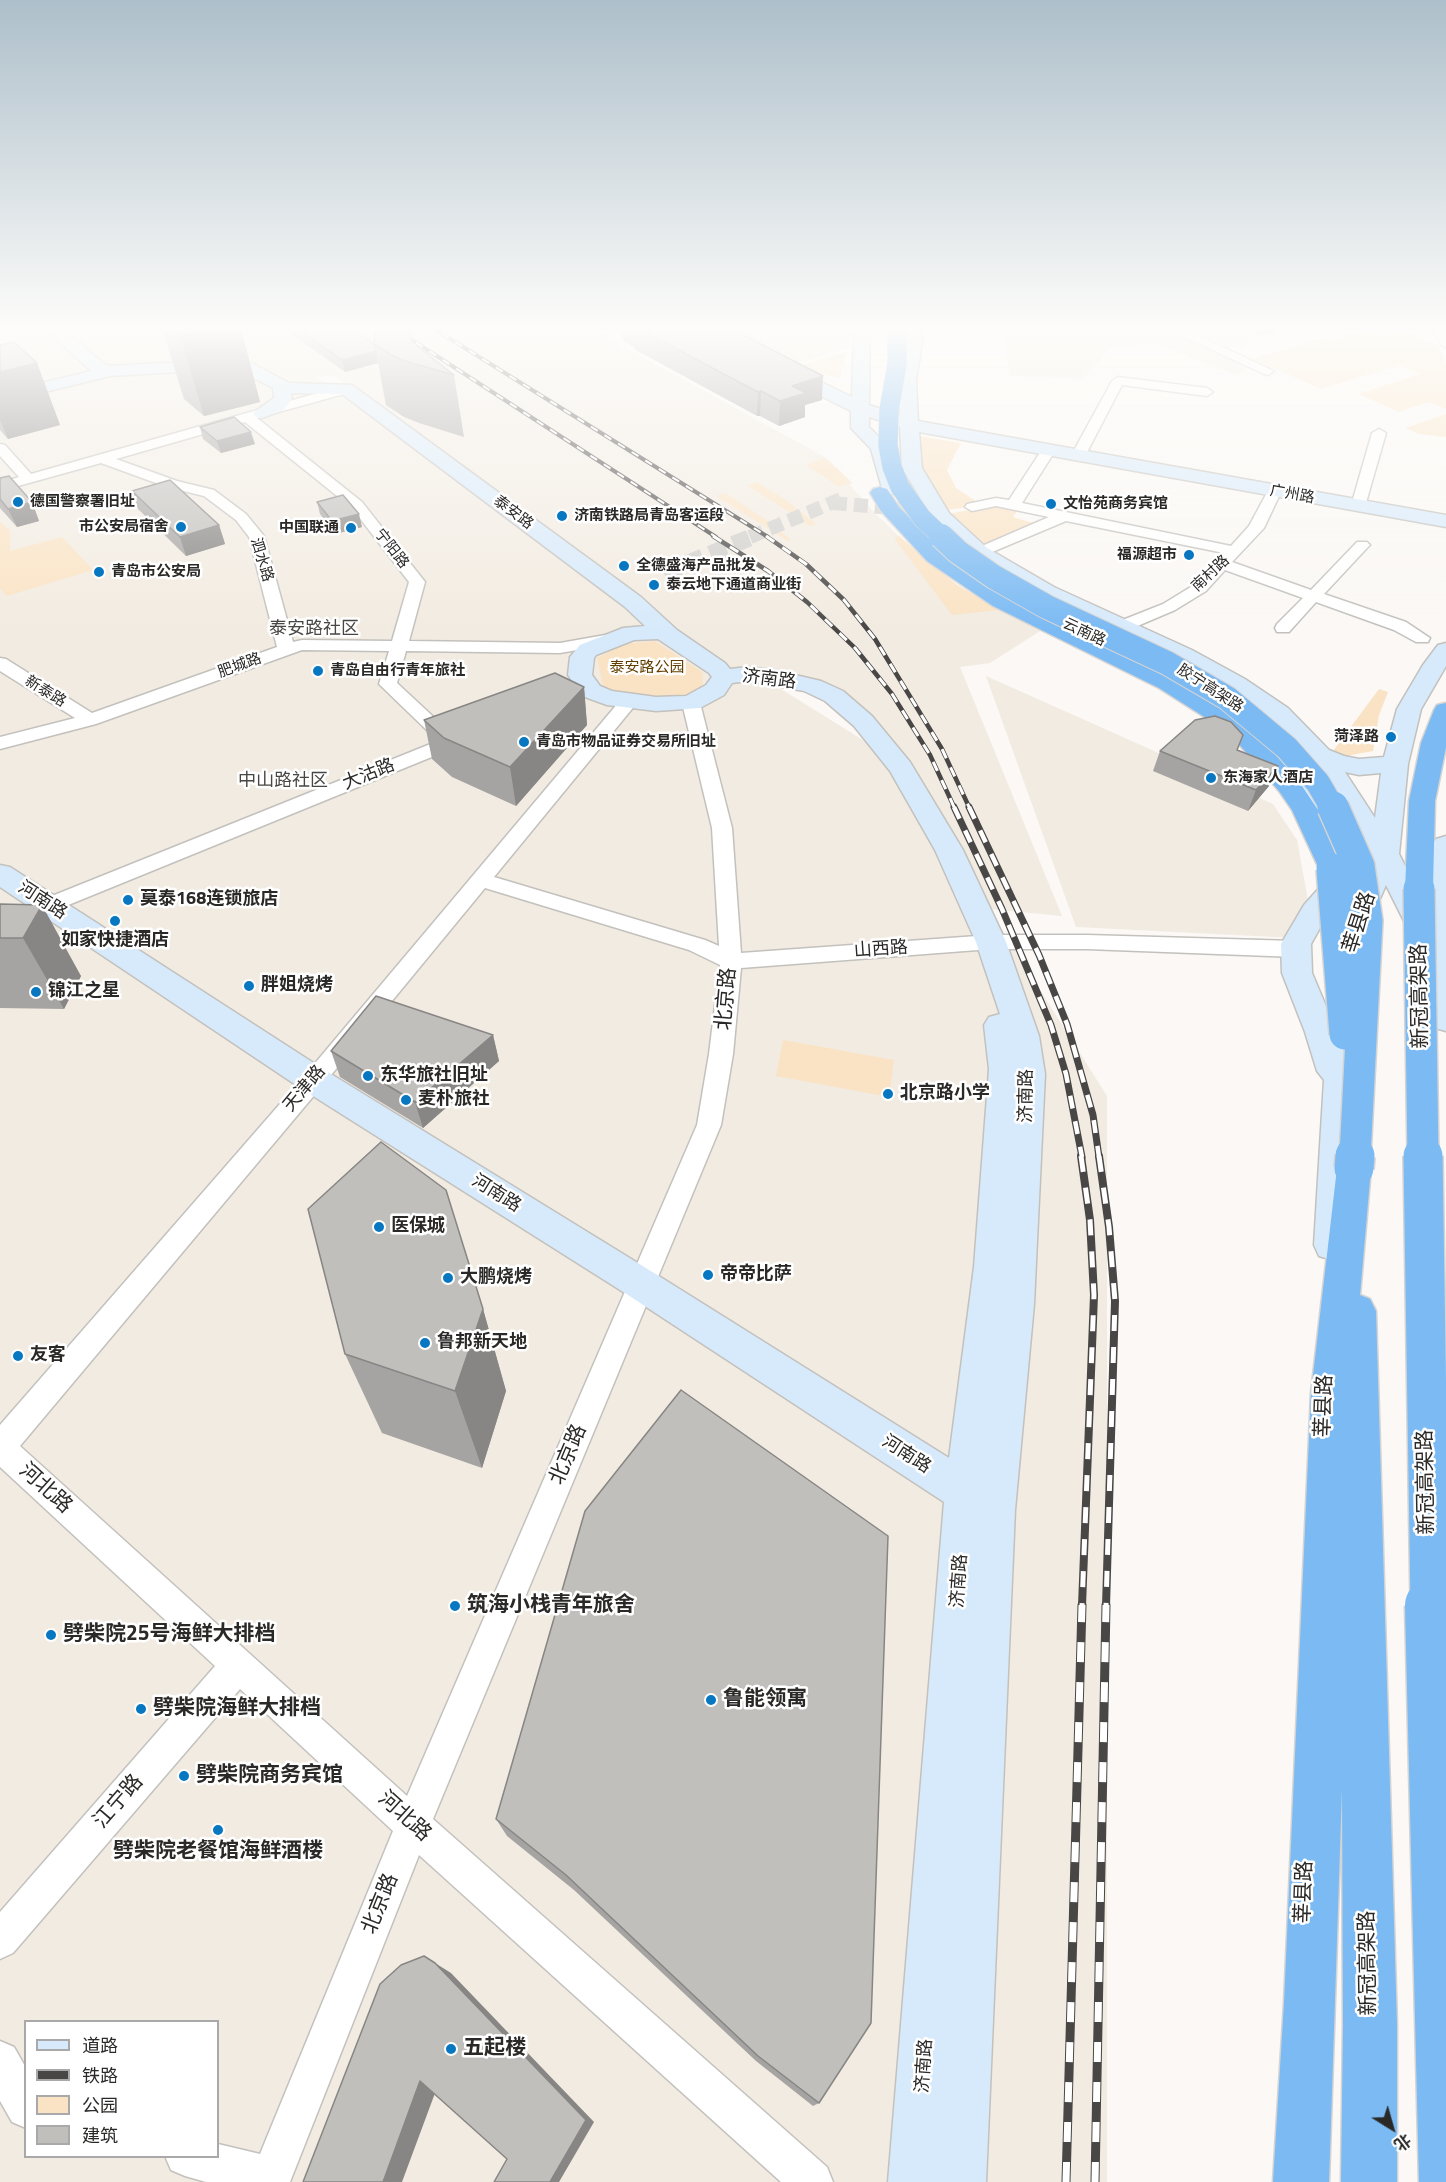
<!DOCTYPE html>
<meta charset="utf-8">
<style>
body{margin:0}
#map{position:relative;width:1446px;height:2182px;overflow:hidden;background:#fbf8f5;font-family:"Titillium Web","Noto Sans SC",sans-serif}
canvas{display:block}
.legend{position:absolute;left:24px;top:2020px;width:195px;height:138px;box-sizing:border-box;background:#fff;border:2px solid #aaa9a9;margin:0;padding:8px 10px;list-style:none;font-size:18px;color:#2a2928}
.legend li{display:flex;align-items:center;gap:12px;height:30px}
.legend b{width:30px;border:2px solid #aaa9a9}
.north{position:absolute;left:1362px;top:2098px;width:60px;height:60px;-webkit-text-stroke:4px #fff;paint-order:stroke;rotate:143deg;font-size:16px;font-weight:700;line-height:24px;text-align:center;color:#2a2928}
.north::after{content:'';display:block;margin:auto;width:21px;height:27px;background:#2a2928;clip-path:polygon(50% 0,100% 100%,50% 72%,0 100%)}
</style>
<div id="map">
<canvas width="1446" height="2182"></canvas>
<ul class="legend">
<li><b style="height:8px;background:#d7eafb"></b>道路</li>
<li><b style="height:8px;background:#494746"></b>铁路</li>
<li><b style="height:16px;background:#fae3c4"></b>公园</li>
<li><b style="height:16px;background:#c1bfbc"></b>建筑</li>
</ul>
<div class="north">北</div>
</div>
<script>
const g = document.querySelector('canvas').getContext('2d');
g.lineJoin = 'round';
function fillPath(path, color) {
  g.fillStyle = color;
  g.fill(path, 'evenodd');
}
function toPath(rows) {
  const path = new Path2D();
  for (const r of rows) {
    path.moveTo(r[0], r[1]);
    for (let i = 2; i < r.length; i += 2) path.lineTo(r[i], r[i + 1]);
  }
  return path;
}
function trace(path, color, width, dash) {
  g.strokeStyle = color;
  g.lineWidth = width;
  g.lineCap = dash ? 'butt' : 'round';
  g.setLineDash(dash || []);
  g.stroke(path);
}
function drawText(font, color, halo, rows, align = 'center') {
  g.font = font + ' "Titillium Web","Noto Sans SC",sans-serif';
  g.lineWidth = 5;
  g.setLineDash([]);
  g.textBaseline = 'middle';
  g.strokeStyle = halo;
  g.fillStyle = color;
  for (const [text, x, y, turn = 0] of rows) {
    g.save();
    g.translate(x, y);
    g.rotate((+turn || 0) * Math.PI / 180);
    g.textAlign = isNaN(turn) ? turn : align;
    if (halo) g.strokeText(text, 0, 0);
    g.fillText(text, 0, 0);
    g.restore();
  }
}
const built = toPath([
 [0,325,584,325,825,457,853,483,850,485,872,510,921,558,955,584,1040,631,990,663,960,667,1062,916,989,909,1107,1096,1107,2182,0,2182],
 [331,376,336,377,400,424,316,377],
 [752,671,804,681,831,691,851,703,884,738,910,774,956,846,972,881,895,760],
 [26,2022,218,2022,218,2156,26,2156],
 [738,325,826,325,851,337,850,347,792,365,722,330],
 [1002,325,1312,325,1222,351,1254,365,1243,369,1246,371,1235,375,1155,343,1110,347,1083,379,1010,376],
 [986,676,1273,804,1297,840,1315,939,1076,927]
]);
const green = toPath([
 [1387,325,1439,346,1446,364,1446,409,1429,402,1399,412,1358,394,1420,374,1399,365,1321,389,1253,359,1325,338,1332,341],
 [846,352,840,378,812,372,800,366],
 [1446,414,1446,437,1419,434,1405,428],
 [918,436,961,443,947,470,956,488,982,505,947,510,918,467],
 [824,458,842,473,851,483,839,487,806,465],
 [757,482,789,502,816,524,810,526,747,485],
 [725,493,765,519,791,540,788,541,716,496],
 [995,505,1018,510,1013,517,1037,524,985,544,948,514],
 [0,522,10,530,10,551,62,537,93,570,7,596,0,588],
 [899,536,956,584,998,610,952,615,894,538],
 [655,641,702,672,703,685,686,697,634,696,603,687,597,658,623,644],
 [1379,689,1388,692,1379,715,1373,751,1346,756,1333,751],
 [783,1040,894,1060,889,1097,776,1076]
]);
const streetTunnelFar1 = toPath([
 [833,503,938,512],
 [750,537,841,499]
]);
const streetTunnel = toPath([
 [664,573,754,536]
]);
const street = toPath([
 [829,325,847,325,869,335,863,339,829,325],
 [1159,325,1175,325,1274,371,1268,375,1264,374,1159,325],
 [1441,325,1446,325,1446,347,1442,346,1434,330,1441,325],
 [1118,377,1207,388,1213,392,1207,396,1122,385,1085,456,1083,459,1073,459,1071,456,1112,381,1118,377],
 [346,385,351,386,352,389,351,392,257,418,362,502,425,582,409,641,560,643,611,634,619,639,611,644,560,653,406,651,397,683,453,735,466,735,468,739,466,743,56,910,8,954,0,957,0,937,42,900,438,741,379,684,389,651,302,650,96,724,0,749,0,737,75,718,0,671,0,658,6,659,92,713,277,647,249,537,236,520,204,496,167,487,101,463,0,491,0,483,19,477,0,456,0,444,5,445,31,474,346,385],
 [245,422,352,508,409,582,392,641,302,640,293,642,264,536,246,514,214,490,177,481,116,459,245,422],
 [1379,429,1386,433,1365,506,1358,510,1353,509,1351,506,1372,433,1379,429],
 [1048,447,1055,451,1022,503,1231,546,1249,526,1269,489,1279,489,1281,492,1264,528,1232,562,1311,590,1357,542,1367,542,1370,545,1367,548,1324,594,1406,622,1430,638,1428,642,1416,642,1394,630,1316,602,1289,632,1277,632,1275,628,1277,624,1303,598,1225,570,1206,591,1175,610,1107,639,1095,639,1093,635,1095,631,1163,604,1194,585,1224,553,1066,521,985,555,975,555,972,552,975,549,1049,517,996,506,972,511,965,507,967,504,996,498,1009,500,1043,448,1048,447],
 [630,695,636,696,639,700,636,704,494,877,705,940,719,946,712,828,682,703,685,699,691,698,697,699,700,703,732,828,741,953,991,935,1087,935,1296,941,1304,944,1307,949,1304,954,1296,957,1087,949,991,949,741,968,733,1054,721,1125,433,1819,827,2167,833,2182,781,2182,419,1855,290,2182,206,2182,185,2176,171,2170,165,2156,218,2156,218,2144,260,2154,393,1831,240,1689,13,1953,0,1959,0,1912,215,1666,0,1467,0,1425,306,1074,624,696,630,695],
 [485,888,689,950,720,965,709,1054,697,1125,407,1796,20,1446,322,1086,485,888],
 [0,2041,14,2047,26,2068,26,2128,12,2122,0,2101,0,2041]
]);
const secondary = toPath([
 [41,325,59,325,104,364,110,366,235,359,248,361,289,383,352,385,641,597,677,630,725,663,730,669,748,667,778,671,821,681,843,691,872,716,910,762,963,850,1006,942,1039,1036,1045,1074,1034,1304,1015,1510,986,2182,888,2182,944,1502,628,1295,302,1089,0,887,0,865,10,867,326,1071,654,1273,949,1458,974,1267,989,1069,984,1025,989,1017,1000,1014,976,942,935,850,890,771,854,726,825,701,804,691,748,681,732,683,724,695,700,708,656,711,607,705,582,696,568,675,570,657,580,645,623,628,645,626,625,607,342,394,291,393,292,399,283,410,262,418,256,417,253,413,274,398,273,388,235,369,110,376,0,403,0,393,91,371,41,325],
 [658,639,709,673,712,677,706,685,686,696,656,697,612,691,600,686,592,675,594,658,596,655,634,640,658,639],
 [854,325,870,325,869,405,900,415,898,380,907,336,905,325,921,325,923,336,916,380,918,421,1446,515,1446,527,919,432,922,468,949,513,987,548,1054,587,1192,650,1245,679,1288,708,1329,750,1344,756,1359,759,1384,757,1397,709,1423,665,1438,645,1446,643,1446,666,1421,709,1408,764,1399,854,1423,901,1432,845,1436,839,1446,836,1446,1031,1435,1028,1430,1020,1421,955,1386,885,1369,924,1359,927,1349,924,1344,917,1371,854,1311,760,1270,718,1227,689,1176,660,1038,597,973,556,934,521,902,468,900,427,869,417,869,427,889,447,902,488,899,492,892,494,885,492,882,488,871,449,851,428,851,411,775,373,772,369,775,365,781,364,787,365,852,397,854,325],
 [1345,772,1359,775,1381,773,1375,818,1345,772],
 [1278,747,1287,750,1317,783,1341,825,1350,850,1342,857,1351,860,1355,866,1347,890,1326,917,1311,944,1312,973,1328,1011,1328,1003,1333,995,1344,992,1355,995,1360,1003,1350,1245,1345,1256,1332,1260,1319,1256,1314,1245,1324,1080,1317,1071,1305,1032,1282,973,1281,944,1304,905,1320,887,1327,866,1335,859,1326,856,1313,825,1293,787,1265,755,1269,750,1278,747]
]);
const highway = toPath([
 [880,487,887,489,899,507,943,551,1009,596,1177,678,1232,713,1256,733,1298,780,1318,810,1346,869,1342,875,1332,878,1322,875,1292,810,1279,791,1238,743,1214,723,1159,688,993,606,927,561,881,511,870,493,873,489,880,487],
 [1446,703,1446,747,1435,801,1433,889,1429,896,1419,898,1409,896,1405,889,1409,801,1421,743,1434,710,1437,705,1446,703],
 [1354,1154,1366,1158,1371,1168,1360,1295,1370,1299,1376,1311,1397,2025,1397,2182,1341,2182,1343,2025,1342,1788,1329,2182,1273,2182,1284,2003,1311,1393,1337,1168,1342,1158,1354,1154]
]);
const railFar4 = toPath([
 [389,325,716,537],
 [428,325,768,537]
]);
const railFar3 = toPath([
 [713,536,768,571,807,602,855,648,892,694,930,755,955,809],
 [766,536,806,564,844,600,875,639,942,749,970,809]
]);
const railFar2 = toPath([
 [954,807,1002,909,1051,1025,1066,1074,1082,1157],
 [969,807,1039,955,1067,1024,1093,1115,1099,1157]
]);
const railFar1 = toPath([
 [1081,1156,1090,1220,1094,1295,1082,1606],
 [1099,1156,1109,1227,1115,1301,1106,1606]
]);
const rail = toPath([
 [1066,2182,1082,1605],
 [1095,2182,1106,1605]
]);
const highwayBridgeFar4 = toPath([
 [897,326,897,364,889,410,888,445,892,467,900,487,922,518,942,537]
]);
const highwayBridgeFar3 = toPath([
 [941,536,958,552,994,577,1047,607,1167,663,1227,698,1287,748,1318,783,1333,809]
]);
const highwayBridgeFar2 = toPath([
 [1333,807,1359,866,1367,921,1355,1157],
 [1332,869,1345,1034],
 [1419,889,1423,1157]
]);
const highwayBridgeFar1 = toPath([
 [1423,1156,1430,1606],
 [1354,1168,1355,1156]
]);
const highwayBridge = toPath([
 [1430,1605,1444,2182]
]);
const wall = toPath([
 [161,325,240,325,260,402,204,416,184,399],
 [279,325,346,325,375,345,412,342,454,375,464,437,419,423,404,417,386,405,378,363,345,372],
 [605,325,724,325,822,400,805,405,805,417,779,426,760,416,757,416,634,349,634,347,623,341,622,334],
 [1237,325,1297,325,1260,335],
 [0,345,37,363,60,425,8,439,0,430],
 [200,427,255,444,221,453,203,439],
 [0,478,32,502,39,521,17,527,0,508],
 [132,491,219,525,225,544,186,556,138,509],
 [317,502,362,527,335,534,320,514],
 [584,687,587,725,516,806,452,777,432,759,424,720],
 [1238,750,1278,766,1269,786,1248,811,1153,771,1160,751],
 [0,904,81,976,64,1009,0,1008],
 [493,1035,499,1061,423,1128,340,1077,331,1051],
 [483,1309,506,1391,482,1468,382,1433,345,1354],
 [585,1511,819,2103,813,2106,756,2061,574,1890,507,1836,496,1819]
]);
const shadedWall = toPath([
 [225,325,240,325,260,402,204,416,180,336],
 [1263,325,1297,325,1260,335],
 [376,351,378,363,345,372,342,360],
 [37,363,60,425,8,439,0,420,0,372],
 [823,376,822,400,805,405,805,417,779,426,780,401,792,386],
 [761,391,760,416,757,416,758,392],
 [251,432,255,444,221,453,217,441],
 [32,502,39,521,17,527,8,509],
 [359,514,362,527,335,534,332,521],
 [219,525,225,544,186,556,180,537],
 [584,687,587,725,516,806,510,767],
 [1278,766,1269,786,1248,811,1256,790],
 [42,905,81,976,64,1009,23,938],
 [493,1035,499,1061,423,1128,415,1102],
 [483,1309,506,1391,482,1468,455,1391],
 [435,1963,451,1973,594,2122,559,2182,550,2182],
 [420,2081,438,2085,402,2182,383,2182]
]);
const building = toPath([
 [167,325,225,325,180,336,167,325],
 [293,325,346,325,375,345,376,351,342,360,293,325],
 [375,325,407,325,412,342,454,375,408,362,393,356,374,344,375,325],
 [635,325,724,325,823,376,792,386,806,393,780,401,761,391,758,392,633,326,635,325],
 [14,342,37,363,0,372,0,345,14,342],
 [234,417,251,432,217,441,200,427,234,417],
 [9,476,32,502,8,509,0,499,0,478,9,476],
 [170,480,219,525,180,537,132,491,170,480],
 [343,495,359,514,332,521,317,502,343,495],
 [555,673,584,687,510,767,444,738,424,720,555,673],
 [1215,716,1231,722,1243,735,1237,750,1278,766,1256,790,1160,751,1195,720,1215,716],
 [0,904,42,905,23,938,0,938,0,904],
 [376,996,493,1035,415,1102,331,1051,376,996],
 [381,1142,446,1190,483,1309,455,1391,345,1354,308,1209,381,1142],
 [681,1390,888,1536,871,2023,819,2103,758,2056,566,1875,496,1819,585,1511,681,1390],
 [424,1956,435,1963,586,2120,550,2182,494,2182,507,2159,420,2081,383,2182,303,2182,380,1984,401,1965,424,1956]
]);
const markers = [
 [18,502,6,"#0777c1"],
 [1051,504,6,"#0777c1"],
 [562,516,6,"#0777c1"],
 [181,527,6,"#0777c1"],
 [351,528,6,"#0777c1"],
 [1189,555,6,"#0777c1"],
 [624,566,6,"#0777c1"],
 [99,572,6,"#0777c1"],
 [654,585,6,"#0777c1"],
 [318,671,6,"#0777c1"],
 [1391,737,6,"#0777c1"],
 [524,742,6,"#0777c1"],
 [1211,778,6,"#0777c1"],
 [128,900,6,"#0777c1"],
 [115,921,6,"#0777c1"],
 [249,986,6,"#0777c1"],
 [36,992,6,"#0777c1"],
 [368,1076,6,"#0777c1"],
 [888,1094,6,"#0777c1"],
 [406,1100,6,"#0777c1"],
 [379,1227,6,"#0777c1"],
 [708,1275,6,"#0777c1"],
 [448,1278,6,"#0777c1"],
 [425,1343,6,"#0777c1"],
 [18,1356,6,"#0777c1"],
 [455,1606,6,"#0777c1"],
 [51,1635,6,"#0777c1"],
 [711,1700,6,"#0777c1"],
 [141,1709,6,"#0777c1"],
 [184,1776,6,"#0777c1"],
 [218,1830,6,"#0777c1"],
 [451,2049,6,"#0777c1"]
];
const farStreetnames = [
 ["广州路",1292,495,10],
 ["泰安路",513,513,37],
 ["宁阳路",391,549,52],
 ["泗水路",261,560,73],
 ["南村路",1211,574,-43],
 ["云南路",1084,633,25],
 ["肥城路",240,666,-20],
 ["胶宁高架路",1210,689,33],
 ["新泰路",45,692,32]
];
const farPoinames = [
 ["德国警察署旧址",30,502],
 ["文怡苑商务宾馆",1063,504],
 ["济南铁路局青岛客运段",574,516],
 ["市公安局宿舍",169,527,"right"],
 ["中国联通",339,528,"right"],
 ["福源超市",1177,555,"right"],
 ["全德盛海产品批发",636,566],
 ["青岛市公安局",111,572],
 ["泰云地下通道商业街",666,585],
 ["青岛自由行青年旅社",330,671],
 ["菏泽路",1379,737,"right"],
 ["青岛市物品证券交易所旧址",536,742],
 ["东海家人酒店",1223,778]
];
const farParknames = [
 ["泰安路公园",647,668]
];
const farQuarternames = [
 ["泰安路社区",314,630],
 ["中山路社区",283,782]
];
const streetNames = [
 ["济南路",769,680,7],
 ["大沽路",369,775,-22],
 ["河南路",42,901,33],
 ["山西路",881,950,-4],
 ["天津路",305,1089,-50],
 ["济南路",1027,1096,-89],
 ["河南路",496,1194,32],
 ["河南路",906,1455,33],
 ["济南路",960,1581,-86],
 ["济南路",925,2066,-86]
];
const poiNames = [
 ["莫泰168连锁旅店",140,900],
 ["如家快捷酒店",115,941,"center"],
 ["胖姐烧烤",261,986],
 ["锦江之星",48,992],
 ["东华旅社旧址",380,1076],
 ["北京路小学",900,1094],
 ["麦朴旅社",418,1100],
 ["医保城",391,1227],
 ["帝帝比萨",720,1275],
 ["大鹏烧烤",460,1278],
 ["鲁邦新天地",437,1343],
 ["友客",30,1356]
];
const nearStreetnames = [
 ["莘县路",1360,923,-72],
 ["新冠高架路",1421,996,-91],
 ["北京路",727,999,-85],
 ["莘县路",1325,1406,-88],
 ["北京路",569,1455,-67],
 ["新冠高架路",1427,1482,-91],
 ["河北路",45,1489,42],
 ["江宁路",119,1802,-49],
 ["河北路",404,1817,42],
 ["莘县路",1305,1892,-88],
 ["北京路",381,1904,-68],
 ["新冠高架路",1369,1963,-91]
];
const nearPoinames = [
 ["筑海小栈青年旅舍",467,1606],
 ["劈柴院25号海鲜大排档",63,1635],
 ["鲁能领寓",723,1700],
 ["劈柴院海鲜大排档",153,1709],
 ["劈柴院商务宾馆",196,1776],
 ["劈柴院老餐馆海鲜酒楼",218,1852,"center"],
 ["五起楼",463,2049]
];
fillPath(built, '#f2ebe1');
fillPath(green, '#fae3c4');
trace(streetTunnelFar1, '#d1cfcc', 14, [14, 7]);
trace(streetTunnel, '#d1cfcc', 17, [17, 8]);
trace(street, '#c3c1bd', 3);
trace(secondary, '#c3c1bd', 3);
trace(highway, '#d4d4d4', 3);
fillPath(street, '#fff');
fillPath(secondary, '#d7eafb');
fillPath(highway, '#7bbaf3');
trace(railFar4, '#494746', 4);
trace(railFar3, '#494746', 4.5);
trace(railFar2, '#494746', 7);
trace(railFar1, '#494746', 8);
trace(rail, '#494746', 9);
trace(railFar4, '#fff', 2, [8]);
trace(railFar3, '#fff', 3, [10]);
trace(railFar2, '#fff', 4.5, [13]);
trace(railFar1, '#fff', 5, [16]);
trace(rail, '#fff', 7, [20]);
trace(highwayBridgeFar4, '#d4d4d4', 20, []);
trace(highwayBridgeFar3, '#d4d4d4', 26, []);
trace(highwayBridgeFar2, '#d4d4d4', 34, []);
trace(highwayBridgeFar1, '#d4d4d4', 42, []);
trace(highwayBridge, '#d4d4d4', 53, []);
trace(highwayBridgeFar4, '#7bbaf3', 19);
trace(highwayBridgeFar3, '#7bbaf3', 24);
trace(highwayBridgeFar2, '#7bbaf3', 31);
trace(highwayBridgeFar1, '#7bbaf3', 39);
trace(highwayBridge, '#7bbaf3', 50);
fillPath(wall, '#a6a4a2');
fillPath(shadedWall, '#878684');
fillPath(building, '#c1bfbc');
trace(building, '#878684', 1.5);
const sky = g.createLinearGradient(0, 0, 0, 631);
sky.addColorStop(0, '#adbfca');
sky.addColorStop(0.52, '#fdfcfa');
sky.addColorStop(1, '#fdfcfa00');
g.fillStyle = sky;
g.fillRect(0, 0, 1446, 631);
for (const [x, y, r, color] of markers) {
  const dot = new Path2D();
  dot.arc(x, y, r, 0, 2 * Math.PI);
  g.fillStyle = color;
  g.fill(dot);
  trace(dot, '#fff', 2);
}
drawText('15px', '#2a2928', '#fff', farStreetnames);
drawText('bold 15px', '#2a2928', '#fff', farPoinames, 'left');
drawText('15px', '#623f00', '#fff', farParknames);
drawText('18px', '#494744', '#fff', farQuarternames);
drawText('18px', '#2a2928', '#fff', streetNames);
drawText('bold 18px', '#2a2928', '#fff', poiNames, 'left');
drawText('21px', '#2a2928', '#fff', nearStreetnames);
drawText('bold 21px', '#2a2928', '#fff', nearPoinames, 'left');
</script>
